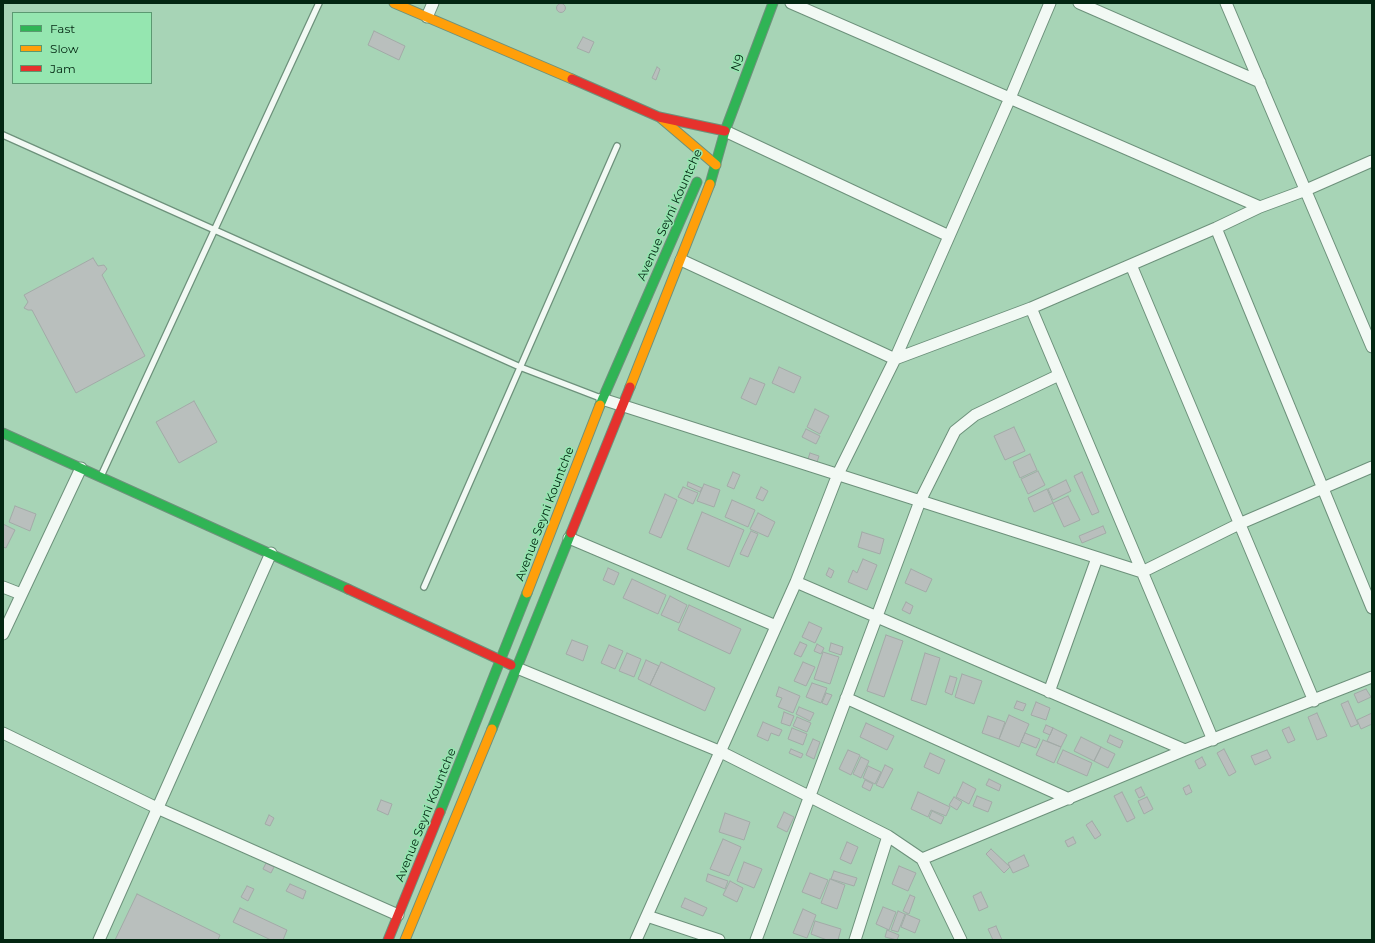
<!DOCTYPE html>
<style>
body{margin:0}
#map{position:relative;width:1375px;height:943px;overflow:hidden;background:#a7d4b6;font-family:Montserrat,sans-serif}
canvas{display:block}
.frame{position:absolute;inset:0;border:4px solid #032612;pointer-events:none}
.legend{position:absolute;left:12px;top:12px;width:140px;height:72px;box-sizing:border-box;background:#95e6b0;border:1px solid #5b9971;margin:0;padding:5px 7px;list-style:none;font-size:12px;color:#032612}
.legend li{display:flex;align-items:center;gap:8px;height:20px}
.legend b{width:20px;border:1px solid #5b9971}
</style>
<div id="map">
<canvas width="1375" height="943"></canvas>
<div class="frame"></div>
<ul class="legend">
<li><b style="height:5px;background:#30b455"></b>Fast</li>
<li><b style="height:5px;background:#ff9f0a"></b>Slow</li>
<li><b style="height:5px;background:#e5322d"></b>Jam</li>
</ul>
</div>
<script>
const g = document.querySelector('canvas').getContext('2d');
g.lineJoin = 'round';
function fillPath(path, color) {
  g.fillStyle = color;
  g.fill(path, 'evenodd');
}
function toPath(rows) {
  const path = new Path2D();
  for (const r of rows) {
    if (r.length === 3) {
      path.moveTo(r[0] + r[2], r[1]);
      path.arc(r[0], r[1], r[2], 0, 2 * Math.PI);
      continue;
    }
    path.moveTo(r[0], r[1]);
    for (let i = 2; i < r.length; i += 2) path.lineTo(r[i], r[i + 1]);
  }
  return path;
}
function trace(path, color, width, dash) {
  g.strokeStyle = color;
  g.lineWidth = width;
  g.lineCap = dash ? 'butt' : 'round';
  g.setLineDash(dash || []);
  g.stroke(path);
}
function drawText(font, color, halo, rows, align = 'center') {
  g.font = font + ' Montserrat,sans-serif';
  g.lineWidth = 3;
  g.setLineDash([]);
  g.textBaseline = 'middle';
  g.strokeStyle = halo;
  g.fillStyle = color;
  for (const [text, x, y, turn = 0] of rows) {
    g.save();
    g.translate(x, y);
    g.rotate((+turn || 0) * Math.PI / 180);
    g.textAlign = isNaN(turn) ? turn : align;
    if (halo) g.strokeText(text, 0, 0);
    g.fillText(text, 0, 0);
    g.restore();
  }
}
const building = toPath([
 [561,8,4.5],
 [374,31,405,46,399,60,368,45,374,31],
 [583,37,594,42,589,53,577,48,583,37],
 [657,67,660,69,656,80,652,78,657,67],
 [93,258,98,266,104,265,107,269,102,275,145,356,76,393,32,310,28,310,24,308,28,302,24,295,93,258],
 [779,367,801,377,794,393,772,383,779,367],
 [750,378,765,384,756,405,741,398,750,378],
 [194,401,217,442,179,463,156,422,194,401],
 [815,409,829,416,820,434,807,427,815,409],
 [1014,427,1025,451,1005,460,994,436,1014,427],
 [806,429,820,436,816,444,802,437,806,429],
 [810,453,819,456,817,462,808,459,810,453],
 [1030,454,1037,470,1020,478,1013,462,1030,454],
 [1038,471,1045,485,1028,494,1021,479,1038,471],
 [733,472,740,475,734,489,727,486,733,472],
 [1082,472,1099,512,1092,515,1074,476,1082,472],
 [1066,480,1071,491,1053,500,1048,489,1066,480],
 [688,482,702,488,700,492,687,486,688,482],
 [704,484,720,490,714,507,697,501,704,484],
 [683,487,698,493,693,504,678,497,683,487],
 [761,487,768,491,763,501,756,498,761,487],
 [1047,489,1053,503,1034,512,1028,498,1047,489],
 [665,494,677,500,661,538,649,533,665,494],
 [1068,496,1080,520,1064,527,1053,503,1068,496],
 [732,500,755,510,748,527,725,517,732,500],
 [15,506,36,514,30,531,9,522,15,506],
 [702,512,744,530,729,567,687,549,702,512],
 [758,513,775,522,768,537,750,529,758,513],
 [3,524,15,530,6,548,3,547,3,524],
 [1103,526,1106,533,1082,543,1079,536,1103,526],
 [751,531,758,534,748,557,740,554,751,531],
 [862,532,884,539,880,554,858,547,862,532],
 [863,559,877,565,867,590,848,582,853,570,857,573,863,559],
 [608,568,619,573,614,585,603,580,608,568],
 [829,568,834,571,831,578,826,575,829,568],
 [911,569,932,579,926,592,905,583,911,569],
 [632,579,666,595,658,614,623,598,632,579],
 [670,596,687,605,679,623,661,615,670,596],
 [906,602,913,606,910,614,902,610,906,602],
 [689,605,741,629,730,654,678,630,689,605],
 [809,622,822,628,815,643,802,637,809,622],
 [886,635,903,641,884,697,867,691,886,635],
 [572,640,588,646,583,661,566,654,572,640],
 [800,642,807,645,801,657,794,654,800,642],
 [831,643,843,647,841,655,829,651,831,643],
 [817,644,824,648,821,654,814,651,817,644],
 [609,645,623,651,615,669,601,663,609,645],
 [823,652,839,657,830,684,814,679,823,652],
 [627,653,641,659,634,677,619,671,627,653],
 [925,653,940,658,926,705,911,700,925,653],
 [646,660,659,666,650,685,638,679,646,660],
 [661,662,715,688,705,711,650,685,661,662],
 [803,662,815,667,806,686,794,681,803,662],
 [962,674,982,681,974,704,955,697,962,674],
 [950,676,957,678,952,695,945,692,950,676],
 [812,683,827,688,821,703,806,697,812,683],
 [779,687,800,696,793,713,778,707,782,698,776,696,779,687],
 [1366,689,1371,697,1358,703,1354,694,1366,689],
 [826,693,832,695,827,705,822,703,826,693],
 [1017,701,1026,704,1023,711,1014,708,1017,701],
 [1348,701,1358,724,1351,727,1341,704,1348,701],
 [1036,702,1050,708,1046,720,1031,715,1036,702],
 [799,707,814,713,810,721,796,714,799,707],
 [784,712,794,716,790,726,781,723,784,712],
 [1317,713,1327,736,1317,740,1308,717,1317,713],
 [1372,713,1372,724,1361,729,1357,720,1372,713],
 [1009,715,1029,724,1019,747,999,739,1009,715],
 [988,716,1005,722,999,739,982,733,988,716],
 [797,717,811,723,807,732,793,726,797,717],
 [763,722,782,730,779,736,771,733,768,741,757,736,763,722],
 [866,723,894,736,887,750,860,737,866,723],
 [1046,725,1053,728,1050,735,1043,732,1046,725],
 [1289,727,1295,740,1288,743,1282,730,1289,727],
 [792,728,807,734,803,745,788,739,792,728],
 [1053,728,1067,735,1061,747,1047,741,1053,728],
 [1025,733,1040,739,1036,748,1021,742,1025,733],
 [1110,735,1123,741,1120,748,1107,742,1110,735],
 [1081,737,1101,747,1094,761,1074,751,1081,737],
 [813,739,820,742,814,759,806,755,813,739],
 [1043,740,1061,747,1054,763,1036,755,1043,740],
 [1101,747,1115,754,1108,768,1094,761,1101,747],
 [791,749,803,754,801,758,789,753,791,749],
 [1224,749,1236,772,1229,776,1217,753,1224,749],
 [848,750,860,755,851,775,839,769,848,750],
 [1063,750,1092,763,1087,776,1057,763,1063,750],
 [1267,750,1271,758,1255,765,1251,756,1267,750],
 [930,753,945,760,939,774,924,767,930,753],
 [861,757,869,761,861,778,853,774,861,757],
 [1202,757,1206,765,1199,769,1195,761,1202,757],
 [885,765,893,769,883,788,876,785,885,765],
 [868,766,881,772,875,784,863,778,868,766],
 [989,779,1001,785,999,791,986,785,989,779],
 [865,780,873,784,870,791,862,787,865,780],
 [963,782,976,789,969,804,956,797,963,782],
 [1189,785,1192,792,1186,795,1183,788,1189,785],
 [1141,787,1145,795,1139,798,1135,790,1141,787],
 [918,792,950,807,946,816,931,810,928,817,911,809,918,792],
 [1122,792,1135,818,1127,822,1114,796,1122,792],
 [977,796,992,802,988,812,973,806,977,796],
 [954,797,962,802,957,810,949,805,954,797],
 [1147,797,1153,809,1144,814,1138,801,1147,797],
 [381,800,392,804,388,815,377,810,381,800],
 [932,811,944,817,941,824,929,818,932,811],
 [784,812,794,817,787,832,777,827,784,812],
 [725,813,750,822,744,840,719,832,725,813],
 [269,815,274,818,270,826,265,824,269,815],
 [1092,821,1101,835,1095,839,1086,825,1092,821],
 [1073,837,1076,843,1068,847,1065,841,1073,837],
 [723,839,741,847,729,876,710,869,723,839],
 [847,842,858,847,851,864,840,859,847,842],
 [991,849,1010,867,1004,873,986,854,991,849],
 [1024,855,1029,866,1013,873,1008,863,1024,855],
 [744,862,762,869,754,888,737,881,744,862],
 [266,863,274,867,271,873,263,869,266,863],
 [899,866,916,873,908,891,892,884,899,866],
 [834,871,857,878,854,886,831,879,834,871],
 [810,873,828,880,820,899,802,892,810,873],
 [708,874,728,881,725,889,706,881,708,874],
 [830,879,845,885,837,909,821,903,830,879],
 [730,881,743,888,737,902,723,895,730,881],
 [290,884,306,891,303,899,286,891,290,884],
 [247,886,254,889,248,901,241,897,247,886],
 [981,892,988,907,979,911,973,896,981,892],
 [137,894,220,935,218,940,115,940,137,894],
 [910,895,915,897,909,914,903,911,910,895],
 [685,898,707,908,703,916,681,907,685,898],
 [883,907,896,912,889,930,876,924,883,907],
 [240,908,287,930,283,940,271,940,233,922,240,908],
 [803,909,816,915,807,938,793,933,803,909],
 [898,911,905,914,898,932,891,930,898,911],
 [906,914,920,920,915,933,901,927,906,914],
 [815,921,841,929,838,940,827,940,811,934,815,921],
 [996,926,1002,940,993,940,988,929,996,926],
 [887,930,899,935,897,940,885,937,887,930]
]);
const lane = toPath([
 [3,135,520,367,598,397],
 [101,476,319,3],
 [424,587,617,146]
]);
const street = toPath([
 [791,3,1260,207],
 [1079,3,1260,82],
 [1226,3,1372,347],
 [427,17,433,3],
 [725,131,949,236],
 [1216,228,1372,608],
 [681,260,895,359,1031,308,1216,228,1260,207,1306,190,1372,161],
 [1131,265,1314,701],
 [1031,308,1213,740],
 [602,399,1142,572,1239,524,1372,467],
 [569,538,776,626],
 [796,582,1185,750],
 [3,587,21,594],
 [3,634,81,468],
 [517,668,719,751,888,836,922,859,961,940],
 [1049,692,1097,558],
 [846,698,1069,799],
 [3,733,157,808,398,915],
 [922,859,1185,750,1372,677],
 [647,916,719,940],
 [99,940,271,553],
 [636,940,796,582,838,474,895,359,1010,98,1050,3],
 [756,940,920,501,955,431,975,415,1059,375],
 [855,940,888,836]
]);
const fast = toPath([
 [710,184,725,131,773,3],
 [600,405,697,182],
 [3,433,348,589],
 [492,729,571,533],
 [440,812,527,593]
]);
const slow = toPath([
 [394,3,572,79],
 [662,119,716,165],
 [630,387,710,184],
 [527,593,600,405],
 [405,940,492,729]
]);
const jam = toPath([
 [572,79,659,117,725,131],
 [571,533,630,387],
 [348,589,511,665],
 [388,940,440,812]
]);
const streetNames = [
 ["N9",738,63,-69],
 ["Avenue Seyni Kountche",670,215,-66],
 ["Avenue Seyni Kountche",545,514,-69],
 ["Avenue Seyni Kountche",426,815,-68]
];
fillPath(building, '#b9bfbd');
trace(building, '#a2aaa7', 1);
trace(lane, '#6d917b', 8);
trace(street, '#6d917b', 13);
trace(fast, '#6d917b', 11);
trace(slow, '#6d917b', 11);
trace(jam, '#6d917b', 11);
trace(lane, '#f2f9f4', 5.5);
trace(street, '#f2f9f4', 11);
trace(fast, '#30b455', 9);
trace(slow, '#ff9f0a', 9);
trace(jam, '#e5322d', 9);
drawText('12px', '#032612', '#95e6b0', streetNames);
</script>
